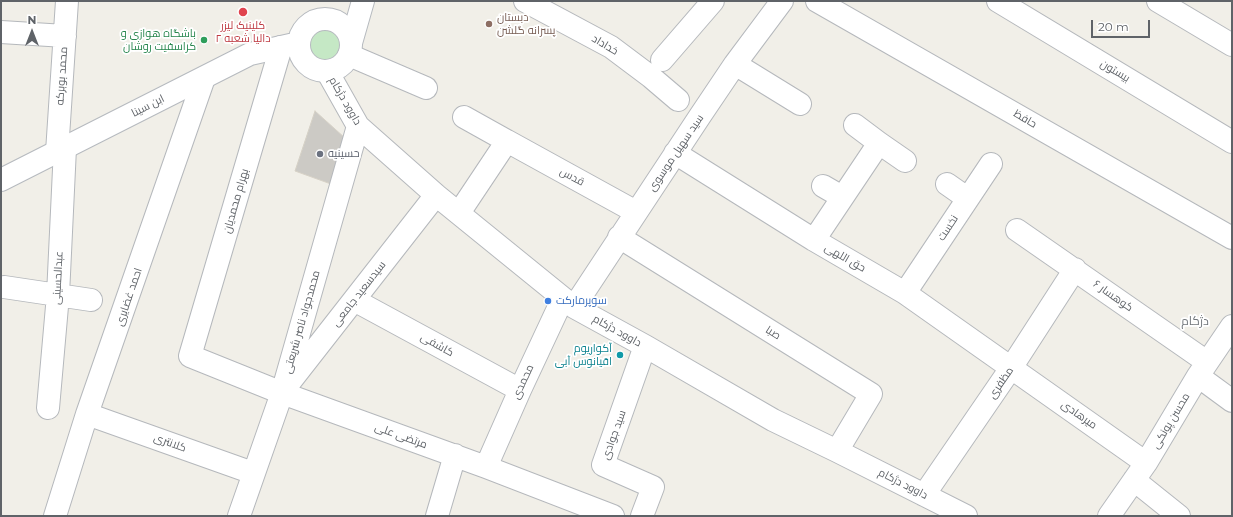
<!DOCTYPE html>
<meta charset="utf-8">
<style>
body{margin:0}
#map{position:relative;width:1233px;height:517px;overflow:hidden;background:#f1efe8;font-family:Montserrat,sans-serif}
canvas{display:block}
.frame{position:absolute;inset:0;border:2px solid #5f6368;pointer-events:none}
.north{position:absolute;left:12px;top:12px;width:40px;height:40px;-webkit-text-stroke:3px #fff;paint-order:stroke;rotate:0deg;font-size:11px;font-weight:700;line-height:16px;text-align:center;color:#5f6368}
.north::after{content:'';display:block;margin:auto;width:14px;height:18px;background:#5f6368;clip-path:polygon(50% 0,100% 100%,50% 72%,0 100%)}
.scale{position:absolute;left:1091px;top:20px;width:59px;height:18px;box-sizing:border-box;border:2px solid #5f6368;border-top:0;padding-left:5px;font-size:12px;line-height:14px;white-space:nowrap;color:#5f6368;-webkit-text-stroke:3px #fff;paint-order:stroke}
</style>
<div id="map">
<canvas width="1233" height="517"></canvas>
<div class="frame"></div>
<div class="north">N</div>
<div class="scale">20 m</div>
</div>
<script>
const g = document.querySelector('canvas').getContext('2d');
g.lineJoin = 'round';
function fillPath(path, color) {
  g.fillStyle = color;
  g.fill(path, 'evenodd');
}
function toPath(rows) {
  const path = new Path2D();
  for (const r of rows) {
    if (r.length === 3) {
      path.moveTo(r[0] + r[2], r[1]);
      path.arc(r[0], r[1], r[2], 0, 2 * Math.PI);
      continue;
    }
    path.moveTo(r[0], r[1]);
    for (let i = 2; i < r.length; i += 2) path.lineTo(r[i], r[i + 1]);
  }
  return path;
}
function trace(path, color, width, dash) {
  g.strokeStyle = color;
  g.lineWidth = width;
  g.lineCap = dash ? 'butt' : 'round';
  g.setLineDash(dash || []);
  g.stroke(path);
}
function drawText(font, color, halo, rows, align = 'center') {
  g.font = font + ' Montserrat,Cairo,sans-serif';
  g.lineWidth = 3.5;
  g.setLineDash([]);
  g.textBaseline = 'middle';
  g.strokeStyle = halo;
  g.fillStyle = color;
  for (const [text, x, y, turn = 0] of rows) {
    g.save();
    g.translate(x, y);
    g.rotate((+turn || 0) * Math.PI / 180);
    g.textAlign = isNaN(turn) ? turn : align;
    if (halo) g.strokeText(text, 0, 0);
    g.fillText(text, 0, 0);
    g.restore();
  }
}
const green = toPath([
 [327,24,340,29,344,35,341,60,335,63,328,65,316,62,307,52,306,46,307,39,310,33,314,28,321,25]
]);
const building = toPath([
 [315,111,345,138,331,184,295,171,315,111]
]);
const street = toPath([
 [525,1,611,47,651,77,678,100],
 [817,1,1232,238],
 [998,1,1232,142],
 [1158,1,1232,45],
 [1,32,65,36],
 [281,47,190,356,282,393,486,467,613,516],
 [349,55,426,88],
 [662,60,713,1],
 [735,64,800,104],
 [327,71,358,126,436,195,574,307,645,346,773,420,837,451,966,516],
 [464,117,507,141],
 [855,125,879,143,905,161],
 [57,152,67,1],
 [675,153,814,240,905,293,1146,463],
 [947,184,967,198],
 [823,186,842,197],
 [459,213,507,141,636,212],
 [1017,230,1207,362],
 [619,237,871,394,837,451],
 [814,240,879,143],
 [4,287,91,300],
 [905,293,991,164],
 [354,300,520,390],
 [574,307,700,116,735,64,782,1],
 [1198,376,1232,401],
 [289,383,436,195],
 [48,408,58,295,65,148],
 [87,414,253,473],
 [486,467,520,390,563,298],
 [1134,480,1179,516],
 [924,495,1011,368,1075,269],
 [55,516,87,414,204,78],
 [239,516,282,393,358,126],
 [437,516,455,455],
 [642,516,653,487,603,465,645,346],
 [1109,516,1146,463,1198,376,1232,326]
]);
const secondary = toPath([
 [325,45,26],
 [351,43,363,1],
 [1,180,250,54,299,43]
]);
const markers = [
 [243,12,5,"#e0444e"],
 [489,24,4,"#8d6e63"],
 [204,40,4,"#2e9e5b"],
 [320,154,4,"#6b7280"],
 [548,301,4,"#3f7fe0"],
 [620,355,4,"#0f9aa8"]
];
const educationNames = [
 ["دبستان",497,18],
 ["پسرانه گلشن",497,31]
];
const healthNames = [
 ["کلینیک لیزر",243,26],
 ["دالیا شعبه ۲",243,39]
];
const leisureNames = [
 ["باشگاه هوازی و",196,34],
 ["کراسفیت روشان",196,47]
];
const streetNames = [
 ["خداداد",605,45,31],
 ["بیستون",1115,71,31],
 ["محمد بوبرکه",62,76,-86],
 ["داوود دژکام",345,101,60],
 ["ابن سینا",148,106,-27],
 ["حافظ",1025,119,30],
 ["سید سهیل موسوی",676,153,-56],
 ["قدس",572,177,29],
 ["بهرام محمدیان",236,201,-74],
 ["نخست",948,228,-57],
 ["حق اللهی",845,258,30],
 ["عبدالحسینی",58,278,-87],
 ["سیدسعید جامعی",359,294,-52],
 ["کوهسار ۶",1113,296,35],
 ["احمد غضایری",129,297,-71],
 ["محمدجواد ناصر شریعتی",302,322,-74],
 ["داوود دژکام",617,331,29],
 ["صبا",773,333,32],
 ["کاشفی",437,345,29],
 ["محمدی",523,382,-65],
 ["مظفری",1001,383,-56],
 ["میرهادی",1079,415,35],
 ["محسن پونکی",1171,421,-59],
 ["سید جوادی",614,435,-70],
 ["مرتضی علی",401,436,20],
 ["کلانتری",170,443,20],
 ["داوود دژکام",903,484,27]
];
const worshipNames = [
 ["حسینیه",328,154]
];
const shopNames = [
 ["سوپرمارکت",556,301]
];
const cultureNames = [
 ["آکواریوم",612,349],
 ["اقیانوس آبی",612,362]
];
const neighbourhoodNames = [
 ["دژکام",1195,321]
];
fillPath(green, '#c5e8c5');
fillPath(building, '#cccac5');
trace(building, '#d6d1c6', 1);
trace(street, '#b5b8bc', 24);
trace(secondary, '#b6babf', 24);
trace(street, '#fff', 22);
trace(secondary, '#fff', 22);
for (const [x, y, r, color] of markers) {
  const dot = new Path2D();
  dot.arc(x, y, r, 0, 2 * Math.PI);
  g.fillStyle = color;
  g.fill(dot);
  trace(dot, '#fff', 1.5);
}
drawText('11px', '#785e54', '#fff', educationNames, 'left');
drawText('11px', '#be3a42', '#fff', healthNames);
drawText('11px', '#27864d', '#fff', leisureNames, 'right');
drawText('11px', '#5f6368', '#fff', streetNames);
drawText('11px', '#5b616d', '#fff', worshipNames, 'left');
drawText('11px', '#366cbe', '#fff', shopNames, 'left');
drawText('11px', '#0d838f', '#fff', cultureNames, 'right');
drawText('12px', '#70757a', '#fff', neighbourhoodNames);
</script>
